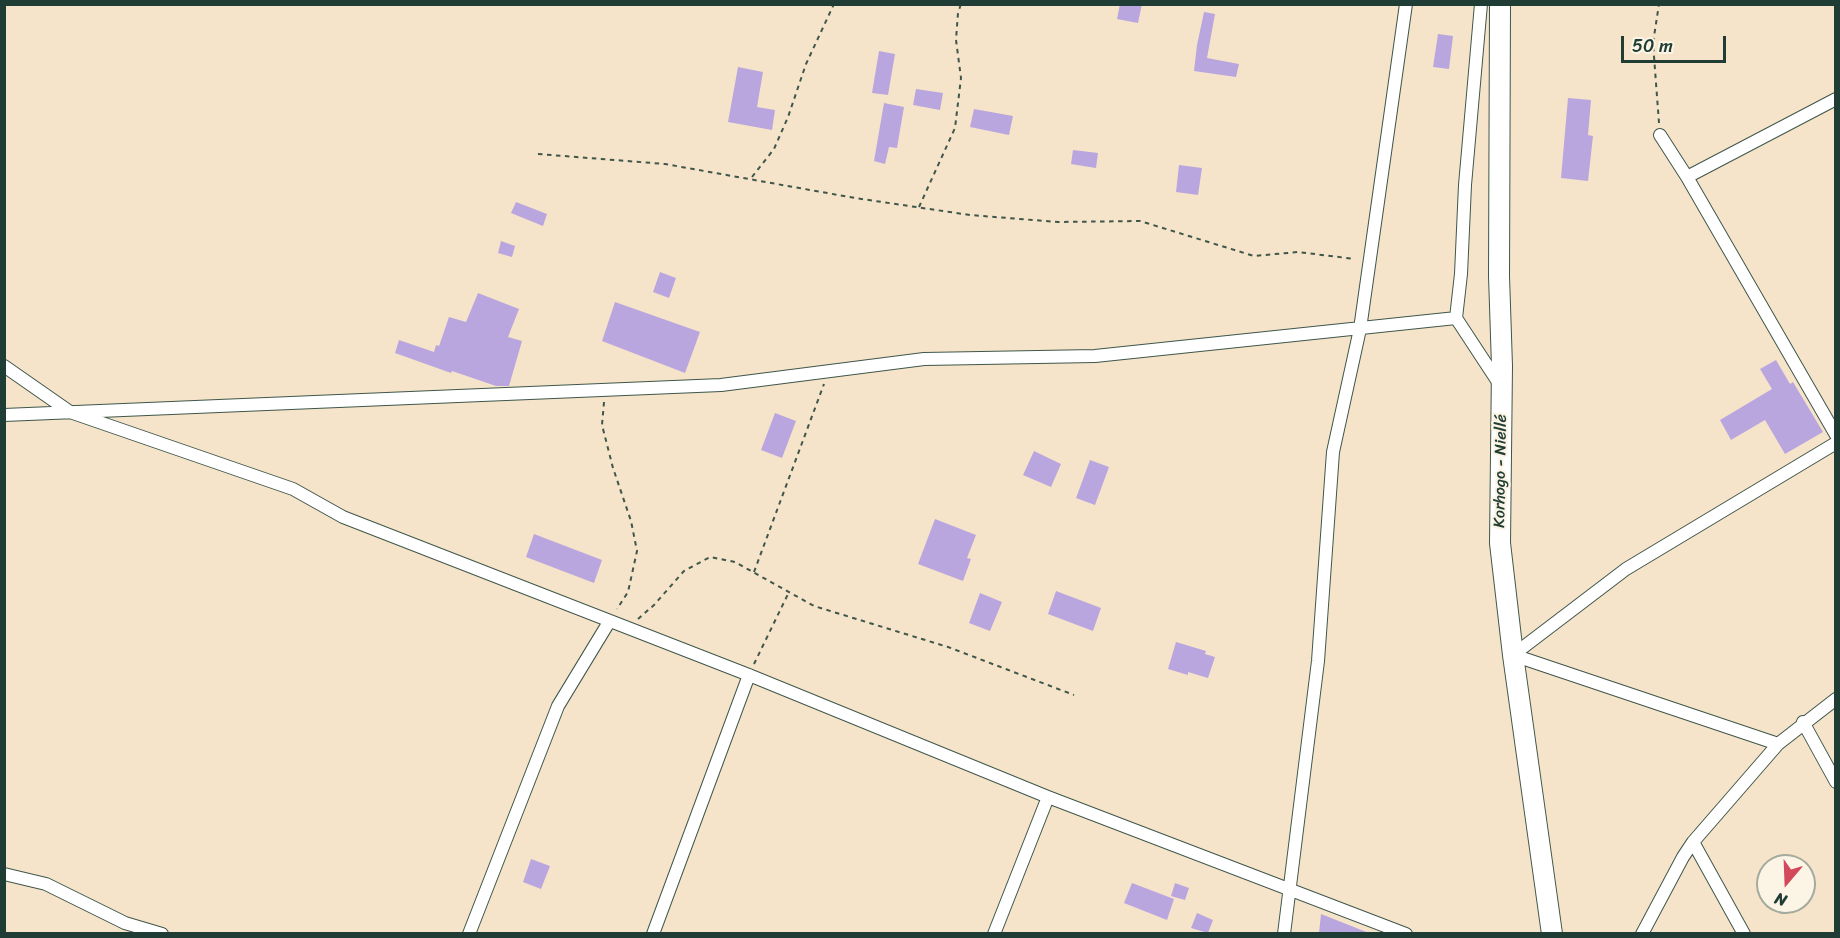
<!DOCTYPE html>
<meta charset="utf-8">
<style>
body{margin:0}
#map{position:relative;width:1840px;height:938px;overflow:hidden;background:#f5e4c9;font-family:Sriracha,sans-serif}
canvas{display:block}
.frame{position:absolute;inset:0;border:6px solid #1f3d34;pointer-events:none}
.north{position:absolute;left:1756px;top:854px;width:60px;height:60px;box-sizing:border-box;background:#fcf5e5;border:2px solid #a4ab9e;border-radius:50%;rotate:199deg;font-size:16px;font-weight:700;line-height:24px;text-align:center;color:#1f3d34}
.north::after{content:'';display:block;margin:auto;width:21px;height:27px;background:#d1495b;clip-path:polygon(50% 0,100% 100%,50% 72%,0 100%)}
.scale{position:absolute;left:1621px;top:36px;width:105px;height:27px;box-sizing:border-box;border:3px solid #1f3d34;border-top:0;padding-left:8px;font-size:18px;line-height:21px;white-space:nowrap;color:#1f3d34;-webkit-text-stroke:4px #fcf5e5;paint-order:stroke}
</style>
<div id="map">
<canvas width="1840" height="938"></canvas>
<div class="frame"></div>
<div class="north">N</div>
<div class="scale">50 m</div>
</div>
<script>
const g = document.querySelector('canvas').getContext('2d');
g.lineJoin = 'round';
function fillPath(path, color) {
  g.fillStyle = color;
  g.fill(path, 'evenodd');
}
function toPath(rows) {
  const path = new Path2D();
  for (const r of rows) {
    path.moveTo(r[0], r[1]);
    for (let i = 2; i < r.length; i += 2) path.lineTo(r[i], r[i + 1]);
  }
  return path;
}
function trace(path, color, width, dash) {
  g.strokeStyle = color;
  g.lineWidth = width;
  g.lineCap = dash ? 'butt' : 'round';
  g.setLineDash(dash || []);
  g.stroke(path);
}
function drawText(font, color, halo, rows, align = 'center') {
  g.font = font + ' Sriracha,sans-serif';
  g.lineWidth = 4.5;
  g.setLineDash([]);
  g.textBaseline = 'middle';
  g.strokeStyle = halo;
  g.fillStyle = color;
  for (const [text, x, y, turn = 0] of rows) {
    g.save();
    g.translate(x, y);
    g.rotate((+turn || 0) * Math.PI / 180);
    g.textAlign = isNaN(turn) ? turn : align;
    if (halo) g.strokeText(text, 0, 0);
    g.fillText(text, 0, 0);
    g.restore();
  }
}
const building = toPath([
 [1120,4,1142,4,1138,23,1117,19],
 [1204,12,1215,14,1207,58,1239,64,1236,77,1194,71,1197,45],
 [1438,34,1453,36,1449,69,1433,67],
 [879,51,895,54,888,95,872,93],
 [738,67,763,72,757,107,775,110,772,130,728,122],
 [916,89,943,93,940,110,913,105],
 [1568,98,1591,100,1588,135,1593,136,1588,181,1561,178],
 [884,103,904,107,897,148,889,147,885,164,874,161],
 [974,109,1013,116,1009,135,970,127],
 [1073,150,1098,153,1096,168,1071,164],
 [1179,165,1202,168,1198,195,1176,192],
 [516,202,547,214,543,226,511,213],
 [501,241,515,246,512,257,498,253],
 [660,272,676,278,669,298,653,292],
 [478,293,519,309,508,337,522,341,509,386,496,386,452,371,451,373,395,353,399,340,434,352,436,345,439,346,449,317,466,322],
 [615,302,700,332,685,373,602,341],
 [1776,360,1790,384,1793,382,1823,432,1785,454,1765,420,1731,440,1720,420,1772,389,1760,369],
 [775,413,796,421,782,458,761,450],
 [1034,451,1061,464,1051,487,1023,475],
 [1090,460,1109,467,1095,505,1076,498],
 [935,519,976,535,967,558,971,559,963,581,918,564],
 [534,534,602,560,594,583,526,557],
 [1056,591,1101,608,1093,631,1048,614],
 [980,593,1002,602,990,631,969,623],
 [1176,642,1206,651,1205,654,1215,657,1208,678,1188,672,1188,675,1168,669],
 [531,859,550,866,541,889,523,882],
 [1132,883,1174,899,1167,920,1124,903],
 [1175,883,1189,888,1185,900,1171,896],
 [1197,913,1213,920,1208,933,1191,928],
 [1321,914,1369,933,1319,933]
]);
const path = toPath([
 [1659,123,1653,43,1659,4],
 [538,154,665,164,855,198,970,215,1058,222,1140,221,1254,256,1298,252,1355,259],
 [752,177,774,149,788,117,806,64,834,4],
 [919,207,955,128,961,78,956,40,958,13,961,4],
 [604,402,602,425,613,468,631,521,637,551,628,592,617,609],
 [754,572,824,384],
 [638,619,654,605,684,571,710,557,735,562,814,606,948,647,1074,695],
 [754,664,789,592]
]);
const minor = toPath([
 [1481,4,1465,185,1461,274,1456,318,1500,385],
 [1660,135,1687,177,1836,435],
 [1687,177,1836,99],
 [4,366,70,412,293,489,343,517,749,675,1048,797,1406,934],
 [4,415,721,385,924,359,1095,356,1456,318],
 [1513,655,1626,569,1836,443],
 [1513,655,1778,744],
 [1803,722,1836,782],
 [1693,842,1744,934],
 [4,874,46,884,125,923,162,934],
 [469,934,558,706,609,622],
 [653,934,749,675],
 [994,934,1048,797],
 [1284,934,1318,661,1333,452,1360,329,1406,4],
 [1642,934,1683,857,1693,842,1778,744,1836,699]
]);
const primary = toPath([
 [1500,4,1499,276,1502,366,1500,543,1513,655,1552,934]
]);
const streetNames = [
 ["Korhogo - Niellé",1501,471,-89]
];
fillPath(building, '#baa6df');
trace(minor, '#3f564a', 14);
trace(primary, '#3f564a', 22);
trace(path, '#3f564a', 2, [4.5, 4.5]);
trace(minor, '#fff', 12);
trace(primary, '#fff', 20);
drawText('16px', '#1f3d34', '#fcf5e5', streetNames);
</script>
